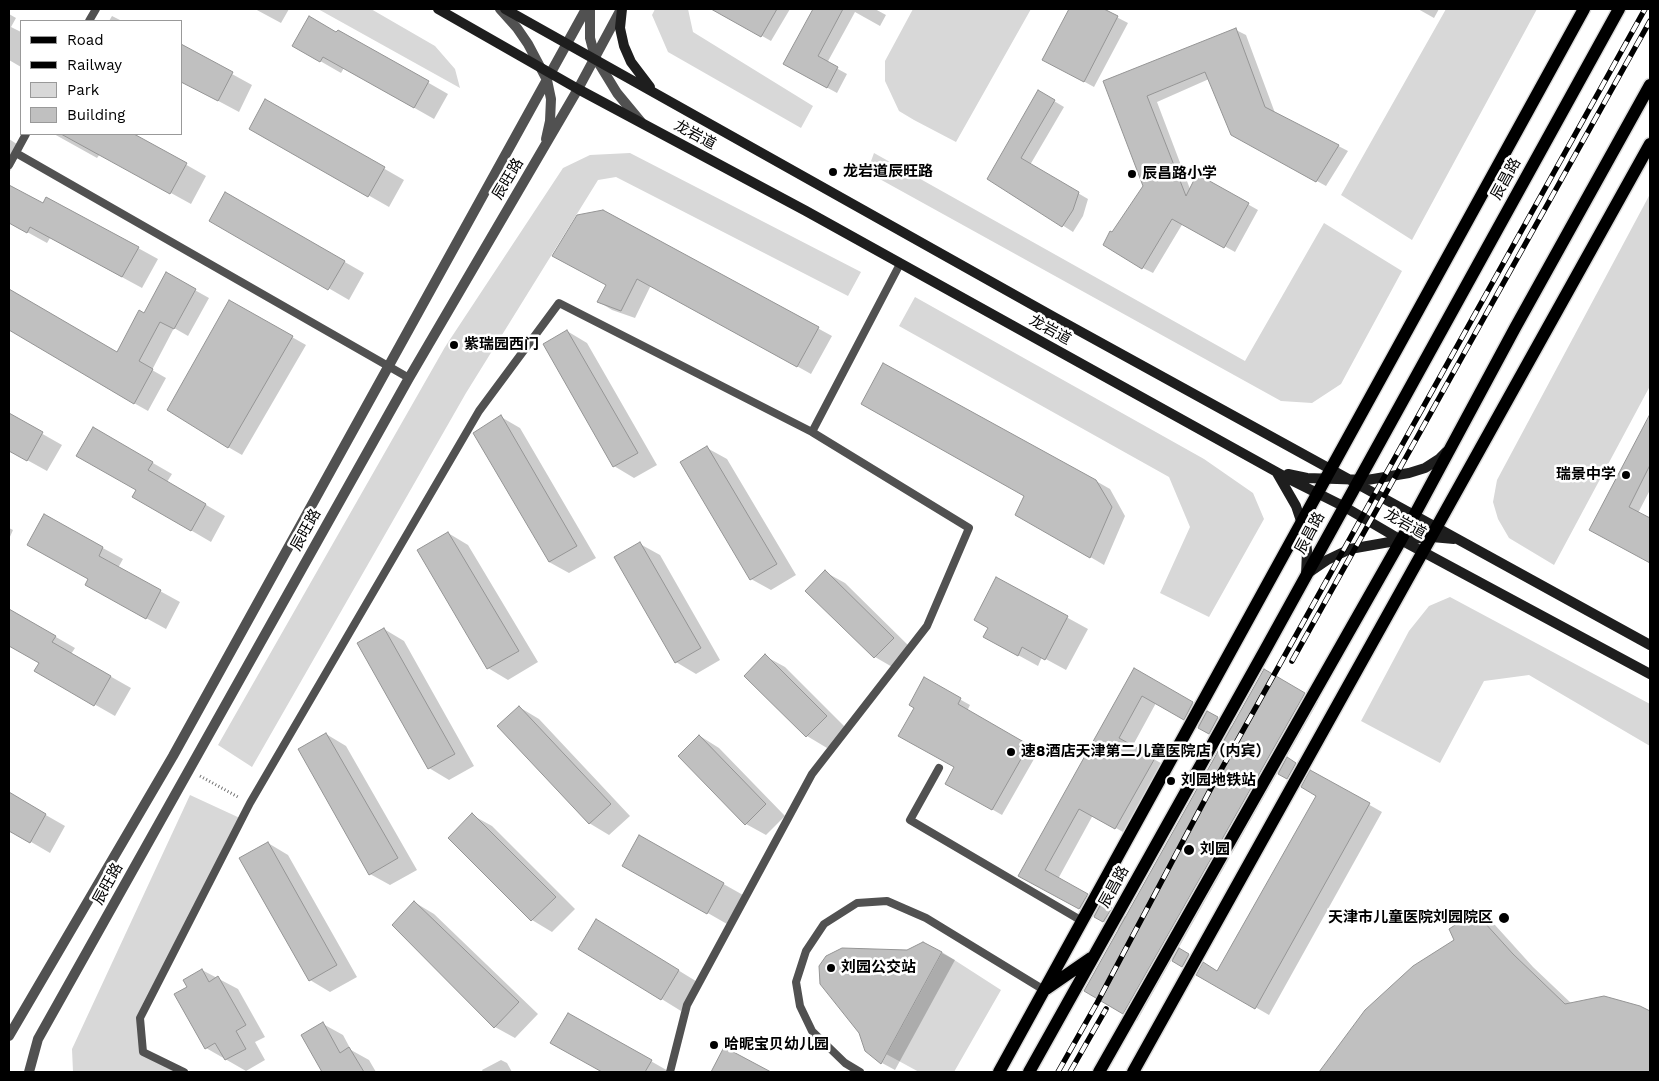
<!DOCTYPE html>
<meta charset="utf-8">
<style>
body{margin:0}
#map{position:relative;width:1659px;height:1081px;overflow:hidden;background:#fff;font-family:"Work Sans",sans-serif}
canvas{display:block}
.frame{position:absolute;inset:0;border:10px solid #000;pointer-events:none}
.legend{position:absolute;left:20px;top:20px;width:162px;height:115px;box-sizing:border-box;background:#fff;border:1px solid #999;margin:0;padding:6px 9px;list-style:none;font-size:15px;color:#000}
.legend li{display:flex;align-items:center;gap:10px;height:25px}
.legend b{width:25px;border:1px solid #999}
</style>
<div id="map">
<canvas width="1659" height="1081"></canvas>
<div class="frame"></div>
<ul class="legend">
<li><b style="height:6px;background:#000"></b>Road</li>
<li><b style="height:6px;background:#000"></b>Railway</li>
<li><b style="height:14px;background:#d8d8d8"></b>Park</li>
<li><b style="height:14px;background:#c0c0c0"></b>Building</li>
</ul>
</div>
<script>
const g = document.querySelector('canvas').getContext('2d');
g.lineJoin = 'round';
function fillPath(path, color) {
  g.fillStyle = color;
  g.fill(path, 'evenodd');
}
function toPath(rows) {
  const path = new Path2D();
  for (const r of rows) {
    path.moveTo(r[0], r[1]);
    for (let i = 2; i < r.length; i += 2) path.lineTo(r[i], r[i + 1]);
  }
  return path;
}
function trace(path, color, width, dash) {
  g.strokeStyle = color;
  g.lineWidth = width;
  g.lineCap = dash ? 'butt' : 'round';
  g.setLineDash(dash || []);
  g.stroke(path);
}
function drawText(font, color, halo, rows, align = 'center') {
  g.font = font + ' "Work Sans","Noto Sans SC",sans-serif';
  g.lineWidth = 5;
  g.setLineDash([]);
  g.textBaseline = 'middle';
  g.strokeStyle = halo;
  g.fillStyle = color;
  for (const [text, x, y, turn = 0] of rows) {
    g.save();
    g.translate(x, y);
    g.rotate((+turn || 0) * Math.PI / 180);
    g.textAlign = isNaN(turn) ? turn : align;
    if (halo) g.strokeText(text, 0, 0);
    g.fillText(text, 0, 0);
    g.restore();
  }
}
const green = toPath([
 [318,9,371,9,435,46,455,69,460,88],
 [655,9,688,9,693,32,813,106,801,128,668,52,652,15],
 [913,9,1031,9,956,142,914,120,899,111,885,81,885,61],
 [1446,9,1537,9,1412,240,1341,195],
 [630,153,861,272,848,296,616,177,598,180,466,393,252,767,218,745,445,347,563,168,590,155],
 [874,153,1245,361,1324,223,1402,271,1341,384,1312,403,1281,401,867,172],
 [1650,194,1650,386,1554,565,1509,538,1498,519,1493,502,1497,480],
 [915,297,1204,459,1253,493,1264,519,1209,617,1160,593,1190,527,1169,477,899,326],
 [1450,597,1650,704,1650,746,1529,675,1484,681,1440,763,1361,721,1409,631,1429,606],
 [190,795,242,819,140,1018,143,1052,179,1072,73,1072,72,1049],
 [942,952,1001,990,954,1072,919,1072,886,1054]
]);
const shadow = toPath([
 [255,9,289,9,281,23],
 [719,9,790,9,771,41,718,11],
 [814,9,875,9,886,15,880,26,855,12,827,63,847,74,837,93,784,64],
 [1070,9,1101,9,1128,23,1094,87,1043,59],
 [1418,9,1439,9,1434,18],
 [9,14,16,18,11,27,21,32,21,67,9,60],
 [112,16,122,21,109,21],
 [1236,30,1246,35,1275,113,1348,151,1326,186,1232,134,1209,79,1157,102,1190,189,1198,176,1258,210,1235,252,1183,223,1153,273,1143,268,1113,234,1144,186,1104,81],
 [338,31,448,94,434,119,344,68,341,73,294,46,337,34],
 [181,46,252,85,239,112,181,81],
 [1039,92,1064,107,1030,165,1088,199,1083,216,1073,232,989,178],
 [266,101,404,180,389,207,250,128],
 [54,134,132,134,206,176,191,204,100,154,97,158],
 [9,139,23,148,9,173],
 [12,188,43,205,138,248,158,259,142,288,50,238,47,243,9,222,9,193],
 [226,194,364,273,349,300,211,220],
 [603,211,832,336,811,374,651,285,635,318,612,310,599,302,608,285],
 [166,274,209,298,188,336,174,328,152,370,166,378,148,411,100,384,101,382,9,329,9,291,117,353,144,314],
 [230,302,306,345,242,455,228,447],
 [567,331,587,343,657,465,634,478,614,466],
 [9,415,62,445,47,471,9,450],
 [501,417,520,428,596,558,569,573,549,562],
 [1650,417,1650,490,1638,513,1650,520,1650,562,1591,530],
 [94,429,172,474,167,482,225,516,211,542,134,497,138,490],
 [707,448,727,459,796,575,771,590,751,579],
 [1096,481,1110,489,1125,516,1104,565,1017,514],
 [44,516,123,559,118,568,180,602,166,629,106,596,90,579],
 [9,528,13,530,9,539],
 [448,533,468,545,538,662,508,680,488,668],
 [640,544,660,555,720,660,696,674,676,662,616,558],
 [825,572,845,583,913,650,894,668,875,657],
 [997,579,1088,629,1066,670,1042,657,1038,666,1005,648,990,628],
 [9,610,75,648,71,654,131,688,115,716,36,671,41,663,9,644],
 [384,629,404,641,474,766,449,780,429,768],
 [765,656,785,667,846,728,827,748,807,736,746,676],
 [1135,670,1233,727,1264,671,1318,702,1286,758,1382,812,1269,1015,1172,959,1137,1021,1085,991,1119,930,1033,883],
 [1156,703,1225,741,1126,917,1058,879,1093,815,1130,836,1168,767,1132,747],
 [1278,772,1318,795,1218,972,1178,949],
 [924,679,970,705,967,711,1038,752,1002,815,946,783,956,767],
 [519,707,539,719,630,816,609,835,589,823],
 [326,734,346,746,417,870,390,885,370,874],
 [700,736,719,748,785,816,766,835,746,824],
 [9,794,65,826,50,853,9,829],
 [472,815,492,826,575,909,552,932,532,920,449,838],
 [640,837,743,895,727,924,624,865],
 [268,843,288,855,357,977,330,992,310,980],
 [414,902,434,914,538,1014,515,1038,495,1027],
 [1475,914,1495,925,1533,967,1572,1004,1639,1007,1650,1013,1650,1072,1321,1072,1456,940],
 [616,932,699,983,681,1011,579,948],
 [942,953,955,960,895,1070,882,1063],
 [202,970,238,989,265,1037,255,1042,265,1060,246,1071,206,1048,188,987],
 [568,1014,670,1072,604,1072,552,1043],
 [323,1024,343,1035,351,1050,369,1060,376,1072,318,1072,322,1070],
 [725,1048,768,1072,712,1072],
 [501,1060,507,1063,512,1072,483,1072,482,1070]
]);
const building = toPath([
 [711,9,777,9,761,37,711,9],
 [813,9,843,9,818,56,838,67,827,88,783,64,813,9],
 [1069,9,1104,9,1118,16,1084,82,1042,60,1069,9],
 [309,16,336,32,338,30,429,81,414,108,323,57,320,62,292,46,309,16],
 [1236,28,1265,107,1339,145,1316,182,1231,135,1205,72,1147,96,1186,196,1197,174,1249,203,1224,248,1172,219,1142,269,1103,245,1110,231,1112,232,1143,186,1103,81,1236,28],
 [181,44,233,72,218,101,181,82,181,44],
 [1038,90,1055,100,1021,158,1079,192,1073,210,1062,227,987,179,1038,90],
 [265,99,385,167,368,197,249,129,265,99],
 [61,134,134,134,187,163,170,194,61,134],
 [9,185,43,203,46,197,139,247,122,277,30,227,27,233,9,223,9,185],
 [225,192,345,261,328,290,209,221,225,192],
 [603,210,819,327,797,367,637,279,621,311,597,302,606,285,552,256,577,215,603,210],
 [166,272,196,289,174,329,160,322,139,361,153,369,134,404,9,330,9,289,117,352,139,310,144,313,166,272],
 [229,300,293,336,228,448,167,410,229,300],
 [567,330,638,453,613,467,543,344,567,330],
 [883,363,1096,480,1112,507,1090,558,1015,515,1024,496,861,404,883,363],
 [9,413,43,432,27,461,9,451,9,413],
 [1650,414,1650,465,1629,507,1650,518,1650,563,1589,530,1650,414],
 [501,415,577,546,549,562,473,433,501,415],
 [93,427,153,462,148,470,206,504,191,531,132,497,136,490,76,456,93,427],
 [707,446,777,564,750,580,680,462,707,446],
 [44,514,103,547,99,556,161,590,146,619,85,585,88,579,27,545,44,514],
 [448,532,519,651,487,669,417,550,448,532],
 [640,542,701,648,675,663,614,557,640,542],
 [825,570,894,638,874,658,805,591,825,570],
 [996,577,1068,616,1045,660,1022,647,1018,656,983,637,988,628,974,620,996,577],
 [9,609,56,636,52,642,111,676,94,706,34,671,39,663,9,646,9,609],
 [384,628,455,754,428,769,357,643,384,628],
 [765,654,827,716,806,737,744,676,765,654],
 [1134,668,1193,702,1184,720,1142,696,1119,738,1155,758,1115,829,1079,809,1045,870,1088,894,1079,909,1018,876,1134,668],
 [1264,669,1305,693,1123,1014,1084,991,1264,669],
 [924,677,961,698,958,704,1029,745,992,810,945,784,954,767,898,736,914,708,909,705,924,677],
 [519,706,611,804,589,824,497,726,519,706],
 [1207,711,1218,717,1209,734,1198,728,1207,711],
 [326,733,398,858,369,875,298,749,326,733],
 [699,735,766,804,745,825,678,756,699,735],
 [1287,757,1296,763,1287,779,1278,774,1287,757],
 [1310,770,1370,803,1255,1009,1196,975,1203,962,1217,971,1316,796,1301,787,1310,770],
 [9,792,46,814,30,843,9,831,9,792],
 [472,813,556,897,531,921,448,838,472,813],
 [639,835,724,883,707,914,622,866,639,835],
 [268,842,337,965,309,981,239,858,268,842],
 [414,901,519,1002,494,1028,392,925,414,901],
 [1102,902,1112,908,1103,922,1094,917,1102,902],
 [1475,912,1513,954,1565,1004,1604,996,1640,1006,1650,1011,1650,1072,1319,1072,1365,1010,1413,966,1454,940,1449,929,1475,912],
 [596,919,679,970,661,1000,578,949,596,919],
 [923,942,942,952,881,1064,865,1051,859,1033,820,984,819,966,826,956,842,948,907,950,923,942],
 [1179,948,1189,954,1182,967,1172,961,1179,948],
 [202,969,209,982,218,976,246,1025,236,1031,246,1049,225,1060,215,1043,205,1049,174,994,187,987,183,980,202,969],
 [568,1013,652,1060,645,1072,602,1072,550,1043,568,1013],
 [323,1022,340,1053,349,1047,364,1072,322,1072,301,1035,323,1022],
 [724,1047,771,1072,711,1072,724,1047]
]);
const path = toPath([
 [200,776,238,797]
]);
const service = toPath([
 [89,21,96,9],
 [16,153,409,378],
 [9,165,26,134],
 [812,432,900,264],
 [939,768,910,820,1082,921],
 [184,1072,143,1052,140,1018,250,803,479,411,559,303,812,432,969,528,927,626,812,774,687,1005,670,1072],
 [860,1072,845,1063,812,1031,800,1006,796,982,806,951,824,924,857,903,887,901,926,918,1044,990]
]);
const tertiary = toPath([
 [500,9,517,28,528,44,547,80,551,99,550,121,546,139],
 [590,9,590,38,595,57,617,93,641,122],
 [9,1036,173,756,586,9],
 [29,1072,38,1039,409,378,578,89,621,9]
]);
const secondary = toPath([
 [438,9,578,89,806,211,1291,480,1343,506,1401,540,1650,674],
 [505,9,1054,317,1650,645],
 [622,9,620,28,624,46,631,62,650,87],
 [1277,473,1296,506,1301,521,1306,539,1307,551,1306,575],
 [1288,474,1307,478,1367,480,1409,473,1425,468,1439,459,1446,452],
 [1308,573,1327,560,1350,549,1401,540,1432,537,1454,539]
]);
const primary = toPath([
 [1046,989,1091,958],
 [999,1072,1584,9],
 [1029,1072,1264,652,1619,9],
 [1099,1072,1401,540,1515,328,1650,85],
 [1133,1072,1650,144]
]);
const rail = toPath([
 [1292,661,1650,21],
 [1058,1072,1097,1003,1217,777,1645,9],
 [1070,1072,1106,1009]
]);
const markers = [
 [833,172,5,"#000"],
 [1132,174,5,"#000"],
 [454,345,5,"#000"],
 [1626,475,5,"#000"],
 [1011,752,5,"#000"],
 [1171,781,5,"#000"],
 [1189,850,6,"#000"],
 [1504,918,6,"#000"],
 [831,968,5,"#000"],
 [714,1045,5,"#000"]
];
const streetNames = [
 ["龙岩道",695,135,28],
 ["辰旺路",508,179,-59],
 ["辰昌路",1506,179,-61],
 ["龙岩道",1050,330,29],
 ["龙岩道",1405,524,29],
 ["辰旺路",306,530,-61],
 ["辰昌路",1310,533,-62],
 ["辰旺路",108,884,-61],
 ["辰昌路",1114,887,-61]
];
const poiNames = [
 ["龙岩道辰旺路",843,172],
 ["辰昌路小学",1142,174],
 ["紫瑞园西门",464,345],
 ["瑞景中学",1616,475,"right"],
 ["速8酒店天津第二儿童医院店（内宾）",1021,752],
 ["刘园地铁站",1181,781],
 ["刘园",1200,850],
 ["天津市儿童医院刘园院区",1493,918,"right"],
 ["刘园公交站",841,968],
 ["哈昵宝贝幼儿园",724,1045]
];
fillPath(green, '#d8d8d8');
fillPath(shadow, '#0003');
fillPath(building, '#c0c0c0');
trace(building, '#959595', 1);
trace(primary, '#dbdbdb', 15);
trace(path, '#737373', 3, [1, 2.5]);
trace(service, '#515151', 8);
trace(tertiary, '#515151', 10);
trace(secondary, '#1e1e1e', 10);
trace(primary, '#000', 12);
trace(rail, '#000', 5.5);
trace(rail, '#fff', 4, [11]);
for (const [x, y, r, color] of markers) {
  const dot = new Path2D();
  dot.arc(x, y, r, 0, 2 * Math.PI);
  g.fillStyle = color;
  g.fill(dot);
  trace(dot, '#fff', 2);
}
drawText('15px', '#000', '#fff', streetNames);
drawText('bold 15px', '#000', '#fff', poiNames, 'left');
</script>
